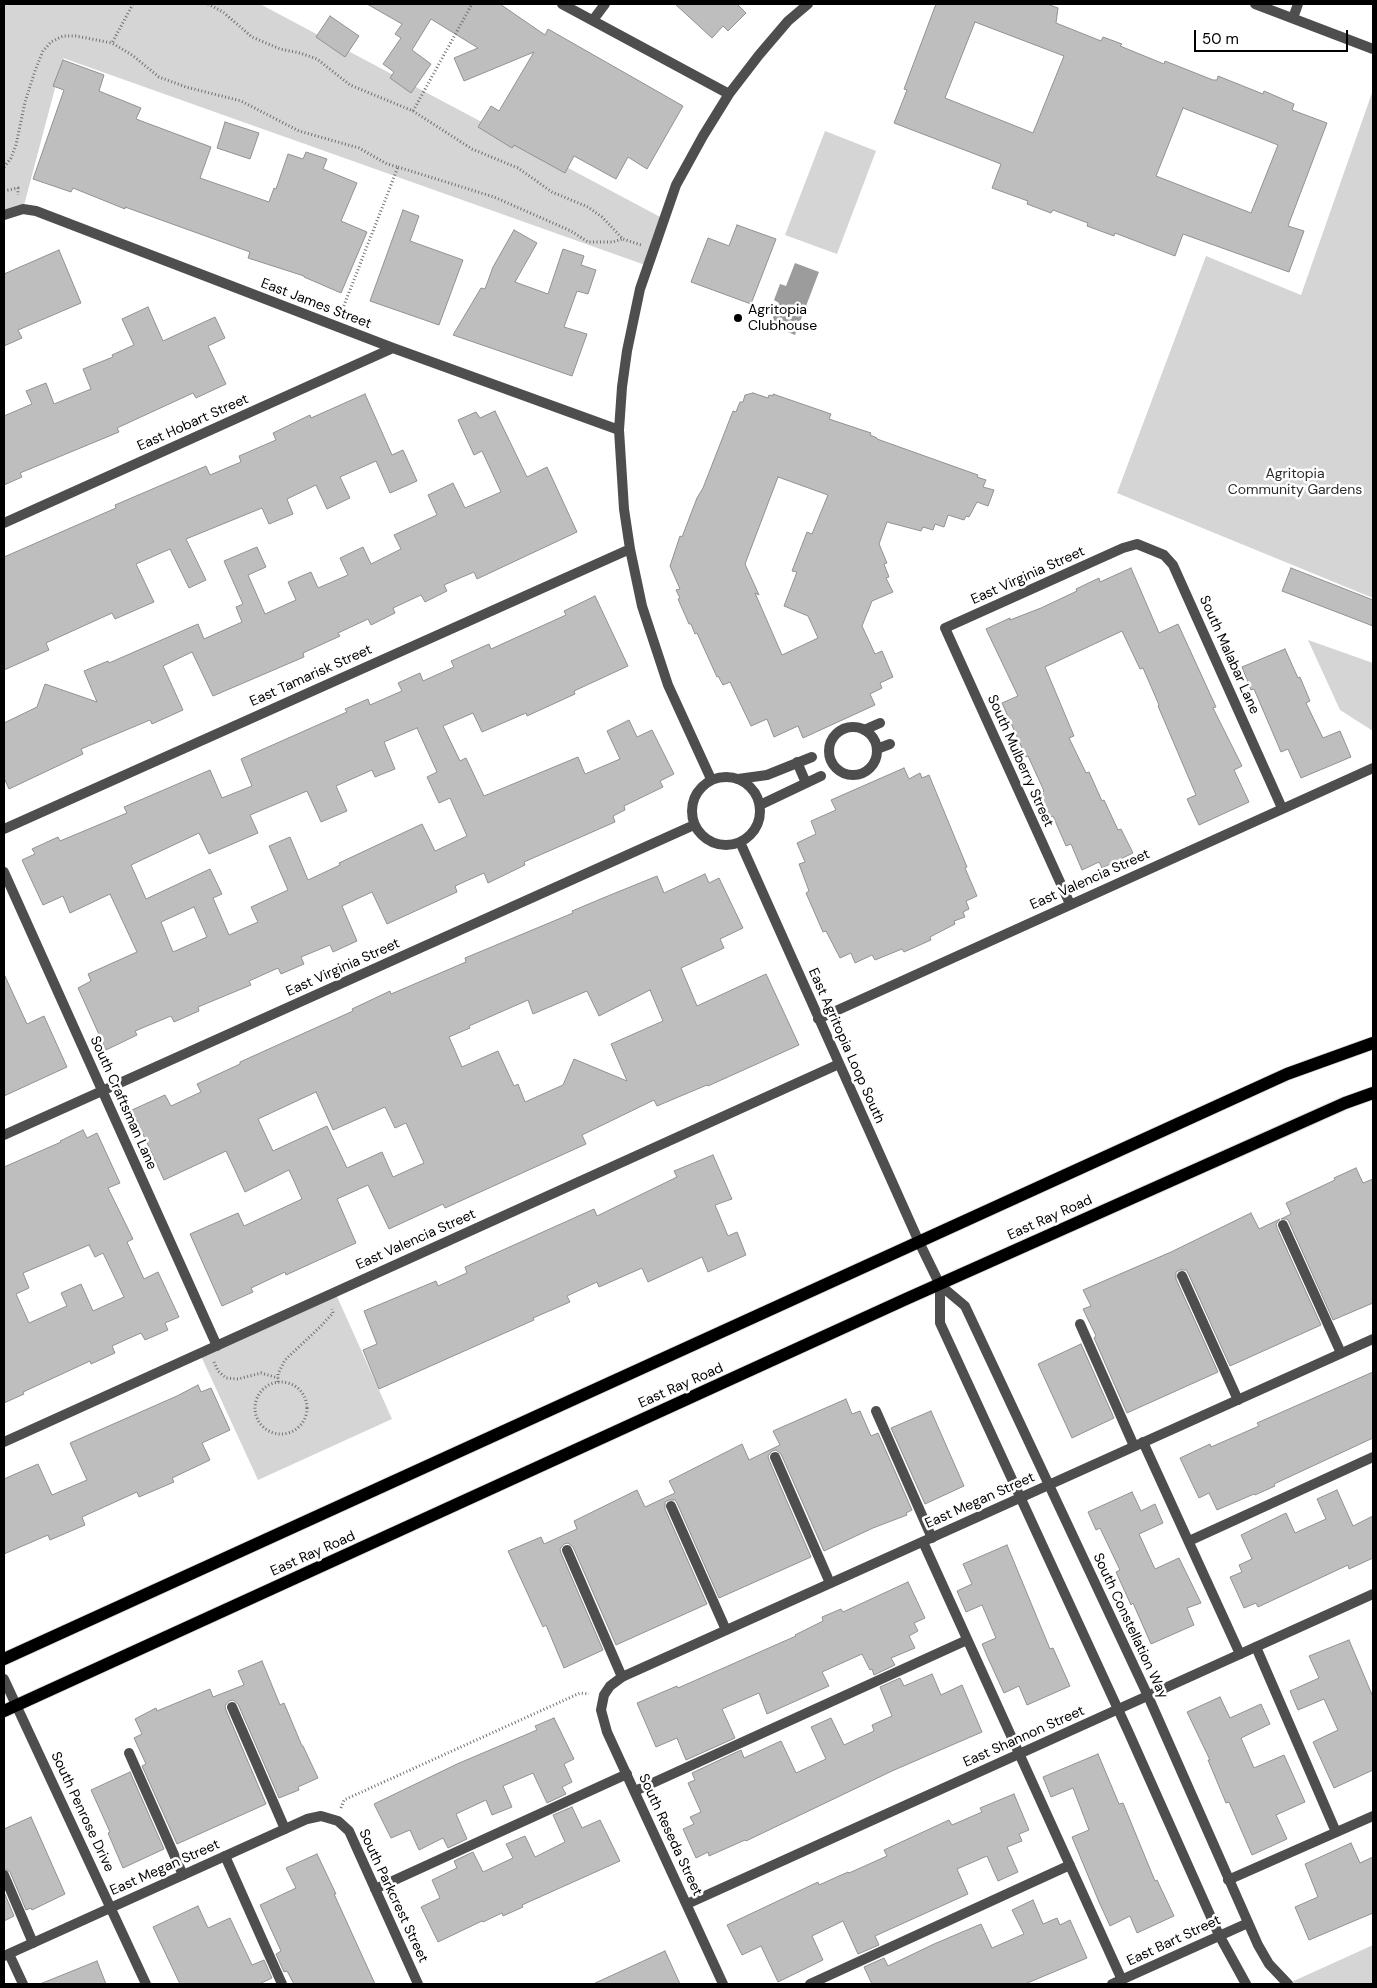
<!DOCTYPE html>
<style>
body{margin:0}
#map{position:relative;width:1377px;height:1988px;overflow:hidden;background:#fff;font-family:"DM Sans",sans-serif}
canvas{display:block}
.frame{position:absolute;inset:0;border:5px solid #000;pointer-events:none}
.scale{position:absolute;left:1194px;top:30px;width:154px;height:22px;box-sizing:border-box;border:2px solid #000;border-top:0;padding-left:6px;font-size:15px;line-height:18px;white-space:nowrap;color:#000;-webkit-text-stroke:4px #fff;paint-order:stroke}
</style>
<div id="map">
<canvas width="1377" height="1988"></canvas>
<div class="frame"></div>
<div class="scale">50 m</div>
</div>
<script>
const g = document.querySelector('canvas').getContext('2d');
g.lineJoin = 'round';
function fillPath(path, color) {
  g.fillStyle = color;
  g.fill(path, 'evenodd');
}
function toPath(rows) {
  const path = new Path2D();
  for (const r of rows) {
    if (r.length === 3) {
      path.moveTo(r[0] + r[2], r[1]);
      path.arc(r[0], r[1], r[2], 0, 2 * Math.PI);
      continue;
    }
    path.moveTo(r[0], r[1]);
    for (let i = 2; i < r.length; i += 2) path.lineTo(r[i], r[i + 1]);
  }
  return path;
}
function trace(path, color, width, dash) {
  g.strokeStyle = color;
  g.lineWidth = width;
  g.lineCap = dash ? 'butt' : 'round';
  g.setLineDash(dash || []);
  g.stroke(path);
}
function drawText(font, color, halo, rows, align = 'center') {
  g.font = font + ' "DM Sans",sans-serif';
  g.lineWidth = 5;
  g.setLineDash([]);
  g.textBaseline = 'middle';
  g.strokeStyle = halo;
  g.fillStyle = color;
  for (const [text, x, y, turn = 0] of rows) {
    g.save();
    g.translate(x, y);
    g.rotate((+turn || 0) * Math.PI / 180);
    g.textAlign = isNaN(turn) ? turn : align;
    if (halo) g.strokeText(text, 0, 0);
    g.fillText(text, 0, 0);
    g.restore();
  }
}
const green = toPath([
 [4,4,260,4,664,219,648,266,63,58,23,209,4,215],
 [1373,90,1373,598,1117,493,1206,256,1301,295],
 [825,131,876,151,837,254,785,235],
 [1308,640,1373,663,1373,731,1340,710],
 [335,1292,392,1419,258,1480,200,1354],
 [1373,1945,1373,1984,1287,1984]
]);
const water = toPath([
 [795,263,819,272,795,335,770,325,779,303,774,300,780,284,786,286]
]);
const building = toPath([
 [367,4,500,4,545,35,548,29,683,106,647,169,628,157,616,179,574,156,565,173,514,145,512,148,478,127,491,106,499,111,534,52,464,81,454,58,478,48,431,19,412,50,431,64,411,93,390,78,394,72,383,64,401,38,395,34,402,24,367,4],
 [675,4,737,4,746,13,728,31,723,26,712,38,675,4],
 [936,4,1047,4,1058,8,1056,23,1101,41,1103,37,1122,44,1120,46,1164,64,1165,61,1213,80,1217,80,1218,76,1263,94,1264,91,1294,104,1292,110,1327,123,1288,226,1304,231,1289,272,1183,234,1175,256,1115,233,1114,236,1087,226,1088,223,1053,210,1051,213,1027,204,1028,201,992,188,1001,164,894,123,907,90,904,89,936,4],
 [975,22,1064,56,1033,133,945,98,975,22],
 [1183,108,1278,145,1251,213,1156,176,1183,108],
 [330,16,359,36,345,57,316,37,330,16],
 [63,60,104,75,99,91,141,108,136,119,211,147,200,178,269,202,274,188,276,189,288,154,303,159,306,152,327,159,323,169,357,183,341,221,367,232,341,293,304,277,304,276,248,258,250,252,125,207,125,209,73,188,71,192,33,179,64,90,53,86,63,60],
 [225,122,259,133,250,159,217,148,225,122],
 [403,210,419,216,410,241,463,260,439,325,370,301,403,210],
 [737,225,776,239,751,304,691,282,708,238,729,246,737,225],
 [514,230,537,243,515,282,548,294,563,249,584,256,581,265,596,270,588,294,577,291,564,327,587,334,572,376,453,335,481,288,485,289,493,267,514,230],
 [59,250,81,303,18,330,22,338,4,346,4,274,59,250],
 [148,307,163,341,215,317,225,338,208,346,226,384,196,398,193,393,117,428,119,432,20,473,22,477,4,485,4,416,32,404,26,391,46,383,54,404,91,389,83,369,113,357,112,355,134,345,122,319,148,307],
 [753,393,768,398,769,395,773,396,773,394,831,414,829,419,871,433,870,435,877,438,877,439,978,475,977,477,986,480,983,487,994,490,988,506,977,502,969,517,966,516,964,520,948,515,944,527,935,524,933,530,923,527,921,531,887,522,879,544,887,563,884,564,889,577,886,578,893,592,872,601,862,626,875,654,882,651,893,677,880,683,882,688,870,694,875,705,803,738,798,726,774,737,767,719,751,726,730,682,723,685,718,676,717,677,697,633,695,634,691,624,689,624,678,599,680,598,676,590,680,589,670,566,680,536,682,537,697,498,703,488,733,411,736,412,740,402,743,402,745,395,753,393],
 [778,477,828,495,812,534,807,532,792,571,797,572,784,606,808,616,818,638,782,655,755,593,759,595,745,564,778,477],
 [365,394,392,455,403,450,417,481,390,493,376,461,340,477,350,498,327,509,316,485,287,499,293,514,269,524,262,508,186,539,206,580,189,588,170,549,136,564,154,602,115,619,112,613,46,643,49,650,4,670,4,557,116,508,115,505,206,466,210,475,241,462,239,456,276,440,273,433,310,415,311,418,365,394],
 [495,411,527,477,547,467,577,532,477,579,474,572,444,585,447,591,425,602,421,595,393,608,395,613,371,625,368,619,338,633,340,636,303,653,304,657,213,696,192,652,163,666,183,710,152,724,150,720,81,749,83,754,9,789,4,778,4,723,37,707,45,684,97,702,84,671,108,661,109,663,198,624,204,639,242,622,236,607,243,604,224,561,257,547,266,567,248,575,265,614,296,600,288,582,311,572,318,588,348,575,340,558,363,547,371,564,401,549,394,535,437,515,428,495,453,483,465,508,501,492,482,451,474,455,458,420,476,412,480,418,495,411],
 [1131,568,1159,633,1178,624,1216,707,1213,708,1242,766,1234,770,1249,802,1199,825,1187,799,1196,795,1158,706,1159,705,1143,668,1140,669,1122,631,1045,667,1074,736,1069,738,1086,773,1089,772,1102,801,1104,800,1118,830,1121,829,1133,853,1102,868,1099,862,1082,870,1071,844,1066,846,1053,816,1048,818,1038,794,1044,791,1028,756,1026,757,1002,703,1018,696,986,629,1010,618,1010,620,1041,608,1077,591,1076,589,1099,578,1100,582,1131,568],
 [1291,568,1373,600,1373,626,1282,591,1291,568],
 [595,596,628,666,574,691,575,694,527,716,526,713,482,732,473,713,443,726,460,761,466,758,484,796,578,757,585,774,620,759,607,731,629,720,637,737,652,730,674,774,660,781,663,787,624,806,625,810,613,816,615,822,524,862,525,865,488,883,484,873,455,886,457,892,387,924,372,892,342,906,357,941,333,952,330,945,301,957,304,964,281,974,278,968,249,981,251,985,198,1007,199,1011,174,1022,171,1016,135,1031,137,1035,106,1050,78,988,91,981,88,974,137,952,110,894,70,913,63,896,43,905,22,860,35,854,32,849,58,837,60,841,127,813,124,807,210,770,222,798,252,786,241,759,347,712,345,709,368,699,370,705,402,691,398,683,420,673,423,681,454,667,451,661,489,644,491,649,566,615,564,611,595,596],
 [417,728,437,772,427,777,439,803,450,798,467,836,435,851,422,824,339,863,340,865,308,880,290,837,269,846,288,890,251,907,258,922,229,935,213,898,222,894,210,869,146,899,131,865,199,833,209,854,258,833,250,815,307,791,321,822,347,811,336,786,372,770,375,777,395,769,384,742,417,728],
 [194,907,207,937,173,952,161,922,194,907],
 [1285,649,1298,678,1300,677,1310,701,1306,703,1323,738,1340,731,1351,757,1301,778,1288,749,1281,752,1254,689,1251,690,1242,667,1285,649],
 [904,768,909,779,920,773,922,778,929,775,967,867,965,868,977,896,966,901,969,909,963,912,965,917,954,921,955,924,930,937,931,940,904,952,902,949,875,960,872,955,855,963,851,953,840,958,826,931,823,932,806,893,809,891,799,864,805,862,797,843,816,834,811,821,836,810,831,800,904,768],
 [705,874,709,883,719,878,743,928,720,939,724,948,681,968,697,1006,766,974,799,1045,708,1086,707,1085,657,1106,654,1100,582,1135,586,1144,445,1208,443,1204,389,1229,368,1185,337,1199,356,1243,286,1275,285,1272,251,1288,253,1292,222,1306,190,1234,238,1213,244,1226,302,1199,289,1170,245,1192,226,1151,164,1180,132,1110,165,1095,171,1106,201,1092,197,1084,240,1064,240,1062,353,1011,352,1009,390,991,391,994,466,962,465,958,573,913,572,911,603,898,657,876,664,893,705,874],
 [650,990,663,1021,611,1044,627,1081,574,1059,563,1085,525,1102,518,1084,514,1086,498,1051,462,1067,449,1037,470,1028,469,1026,528,1000,533,1014,587,991,599,1016,650,990],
 [316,1092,333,1130,385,1107,395,1128,406,1123,424,1163,393,1177,382,1152,347,1168,327,1126,273,1151,258,1119,316,1092],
 [4,974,27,1024,44,1016,67,1067,4,1096,4,974],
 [83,1130,87,1138,97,1133,120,1183,108,1188,133,1239,127,1242,144,1279,158,1272,179,1317,165,1323,168,1330,145,1340,141,1333,112,1346,115,1353,91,1364,90,1361,23,1392,24,1394,4,1403,4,1167,61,1142,60,1141,83,1130],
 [89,1245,95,1257,103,1253,124,1297,93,1311,81,1284,61,1293,67,1306,29,1323,16,1294,29,1288,23,1273,89,1245],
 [713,1155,732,1199,715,1205,728,1236,737,1232,746,1255,708,1272,702,1257,648,1282,642,1268,599,1287,597,1282,567,1296,570,1302,533,1318,534,1320,379,1389,363,1350,377,1344,364,1311,436,1281,438,1286,467,1273,465,1267,594,1209,597,1216,677,1177,674,1171,713,1155],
 [1356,1168,1363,1183,1373,1179,1373,1303,1333,1320,1289,1222,1287,1219,1281,1219,1291,1214,1286,1203,1335,1180,1334,1178,1356,1168],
 [1251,1213,1259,1229,1280,1219,1276,1224,1277,1228,1321,1325,1230,1366,1188,1273,1186,1270,1180,1270,1176,1272,1176,1279,1218,1372,1127,1413,1094,1338,1096,1336,1083,1309,1091,1306,1083,1290,1171,1252,1251,1213],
 [1081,1344,1114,1418,1072,1438,1038,1364,1081,1344],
 [1373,1372,1373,1438,1274,1484,1275,1486,1255,1495,1254,1494,1217,1510,1209,1493,1199,1498,1180,1458,1210,1444,1211,1447,1259,1426,1257,1423,1373,1372],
 [198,1385,201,1392,211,1388,230,1430,202,1443,210,1460,172,1478,174,1482,139,1497,137,1492,82,1517,85,1525,50,1540,48,1535,4,1554,4,1479,38,1464,52,1495,87,1480,70,1443,177,1396,198,1385],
 [846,1399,852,1414,860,1411,871,1436,878,1433,912,1510,906,1513,907,1515,873,1528,824,1551,781,1454,776,1450,772,1451,768,1456,769,1460,811,1557,719,1598,677,1503,675,1500,669,1500,665,1502,665,1509,707,1604,616,1645,573,1547,568,1543,564,1544,560,1549,561,1553,603,1650,564,1668,546,1625,543,1627,508,1551,541,1537,544,1544,577,1529,574,1521,637,1490,645,1507,675,1493,669,1481,742,1444,749,1460,780,1445,773,1431,846,1399],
 [931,1411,964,1486,925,1504,891,1428,931,1411],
 [1337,1490,1353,1526,1373,1516,1373,1558,1349,1569,1348,1565,1258,1607,1256,1603,1244,1608,1230,1577,1242,1572,1239,1565,1252,1559,1241,1535,1286,1513,1295,1533,1326,1519,1317,1499,1337,1490],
 [1132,1492,1141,1511,1155,1504,1163,1523,1139,1534,1155,1569,1179,1558,1201,1603,1187,1608,1194,1625,1151,1644,1133,1603,1131,1605,1116,1572,1120,1570,1100,1528,1096,1530,1088,1512,1132,1492],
 [1007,1545,1050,1649,1053,1648,1070,1686,1027,1705,1019,1686,1004,1693,987,1656,982,1644,996,1638,982,1605,966,1612,957,1591,972,1584,963,1564,1007,1545],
 [908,1582,925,1618,914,1623,918,1631,909,1636,915,1648,891,1658,895,1665,874,1675,872,1669,870,1670,862,1654,822,1672,829,1686,767,1714,759,1693,722,1709,735,1738,686,1760,677,1738,656,1747,637,1703,677,1686,678,1688,796,1636,795,1635,823,1621,822,1617,841,1609,843,1612,908,1582],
 [1349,1640,1373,1697,1373,1770,1334,1788,1313,1742,1338,1730,1324,1699,1298,1710,1290,1691,1319,1678,1309,1656,1349,1640],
 [262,1661,280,1705,284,1703,302,1746,303,1746,318,1778,298,1787,299,1790,279,1798,238,1704,233,1700,229,1701,225,1706,226,1710,266,1804,177,1844,142,1766,146,1764,134,1738,142,1734,135,1719,156,1708,157,1711,210,1689,213,1697,244,1685,238,1671,262,1661],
 [932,1674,941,1695,962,1685,982,1732,892,1771,746,1841,745,1840,709,1856,708,1852,696,1858,683,1829,694,1824,690,1817,701,1812,688,1783,695,1780,692,1773,741,1750,744,1758,781,1741,796,1773,826,1759,811,1727,831,1718,844,1745,874,1731,872,1725,892,1716,880,1687,900,1678,904,1686,932,1674],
 [1220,1697,1230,1718,1261,1704,1270,1724,1241,1738,1254,1768,1284,1755,1305,1802,1276,1815,1287,1839,1252,1855,1229,1802,1226,1803,1208,1760,1210,1760,1187,1712,1220,1697],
 [554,1718,574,1759,564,1764,572,1782,562,1787,566,1794,547,1803,533,1773,503,1786,512,1807,492,1815,486,1800,456,1814,467,1839,448,1848,443,1838,419,1850,410,1830,391,1838,374,1804,457,1764,537,1730,535,1726,554,1718],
 [1098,1754,1119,1804,1123,1803,1155,1881,1157,1880,1174,1916,1137,1933,1130,1916,1110,1926,1099,1902,1072,1837,1089,1830,1073,1788,1051,1797,1043,1777,1098,1754],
 [130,1772,164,1849,123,1868,108,1833,110,1832,91,1790,130,1772],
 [1014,1794,1029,1830,1019,1834,1022,1841,1007,1847,1018,1872,998,1881,987,1856,957,1869,968,1894,875,1936,879,1945,858,1954,843,1921,812,1936,823,1960,778,1982,761,1946,742,1955,727,1925,818,1882,819,1885,848,1872,849,1873,887,1856,884,1850,949,1820,952,1825,982,1812,980,1808,1014,1794],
 [572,1807,582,1828,600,1820,620,1861,522,1905,523,1907,503,1916,502,1913,483,1922,482,1921,438,1942,421,1907,440,1898,432,1880,457,1868,454,1861,473,1852,483,1872,513,1858,506,1844,525,1836,535,1857,565,1842,553,1815,572,1807],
 [31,1817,65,1894,32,1910,31,1908,26,1910,10,1872,4,1868,4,1829,31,1817],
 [1351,1843,1360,1863,1373,1857,1373,1913,1309,1940,1295,1907,1318,1897,1305,1864,1351,1843],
 [317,1854,336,1894,334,1894,375,1984,294,1984,287,1971,284,1972,276,1954,281,1951,260,1905,296,1888,286,1868,317,1854],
 [4,1892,14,1916,4,1921,4,1892],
 [1033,1900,1043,1924,1057,1918,1060,1925,1070,1920,1087,1958,1025,1984,872,1984,864,1967,884,1958,888,1966,934,1944,981,1924,992,1948,1024,1934,1012,1910,1033,1900],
 [198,1906,208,1928,230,1918,252,1965,264,1960,272,1978,259,1984,180,1984,153,1927,198,1906],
 [665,1951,680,1984,593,1984,665,1951],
 [97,1961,106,1984,40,1984,97,1961]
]);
const path = toPath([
 [133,4,112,43,132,55,159,77,186,87,241,101,299,131,359,148,387,164,398,167,341,313],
 [208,4,223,12,252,37,280,49,300,53,317,59,350,85,413,111,472,4],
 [413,111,472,149,518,168,552,192,588,207,602,217,623,239,641,245],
 [4,167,11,158,16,145,25,102,35,71,43,51,51,42,63,36,76,36,112,43],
 [398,167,494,197,571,231,588,242,613,242,622,239],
 [4,191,18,188,18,195],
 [214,1362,218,1371,226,1378,238,1379,261,1373,278,1378],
 [281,1408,26],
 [278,1382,278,1374,285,1360,320,1327,333,1313,332,1309],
 [341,1808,344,1800,580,1693,589,1694]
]);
const service = toPath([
 [853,751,24],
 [864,730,880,723],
 [877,749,890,744],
 [797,762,806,783],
 [738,779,767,775,812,757],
 [760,805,821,776],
 [1283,1225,1341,1353],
 [1182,1276,1238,1400],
 [1080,1324,1134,1446],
 [876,1411,932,1538],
 [1143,1442,1240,1654],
 [775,1457,830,1583],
 [671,1506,726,1630],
 [1189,1541,1373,1457],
 [923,1542,1122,1980],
 [567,1550,622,1677],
 [1256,1647,1336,1832],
 [232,1707,285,1829],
 [129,1753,183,1875],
 [635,1791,967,1640],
 [225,1856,282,1984],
 [4,1875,33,1943],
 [1228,1880,1373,1816],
 [375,1889,627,1774],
 [9,1954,23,1984],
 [810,1984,1070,1865]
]);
const minor = toPath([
 [562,4,729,94],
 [1255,4,1373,49],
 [1293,18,1298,4],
 [593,20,605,4],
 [4,215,23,209,36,211,393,348,619,430],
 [4,523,393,348],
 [726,811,34],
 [711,779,668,685,642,606,630,549,624,509,619,430,622,387,627,351,640,289,676,185,703,136,729,94,759,55,788,21,808,4],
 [4,829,630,549],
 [740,842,919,1242,940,1285],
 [4,872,217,1346],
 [1070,904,945,628,1123,548,1137,544,1164,555,1173,565,1282,808],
 [818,1019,1373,768],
 [4,1135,694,825],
 [4,1442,839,1064],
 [4,1679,146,1984],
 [687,1904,1373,1594],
 [4,1956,307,1819,321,1816,338,1821,349,1831,418,1984],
 [723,1984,607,1732,601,1710,604,1695,610,1686,622,1677,1373,1339],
 [1112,1984,1248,1923]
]);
const tertiary = toPath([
 [940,1285,965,1306,1148,1696,1258,1945,1269,1964,1288,1984],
 [940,1285,940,1323,1128,1731,1219,1935,1246,1984]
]);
const primary = toPath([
 [4,1659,1287,1074,1373,1043],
 [4,1711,906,1299,1345,1103,1373,1093]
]);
const markers = [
 [738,318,5,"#000"]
];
const streetNames = [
 ["East James Street",316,304,21],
 ["East Hobart Street",193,423,-24],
 ["East Virginia Street",1028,576,-24],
 ["South Malabar Lane",1229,655,66],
 ["East Tamarisk Street",311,676,-24],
 ["South Mulberry Street",1020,761,66],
 ["East Valencia Street",1090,880,-24],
 ["East Virginia Street",343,968,-24],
 ["East Agritopia Loop South",846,1046,66],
 ["South Craftsman Lane",123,1103,66],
 ["East Ray Road",1050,1218,-24],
 ["East Valencia Street",416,1240,-24],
 ["East Ray Road",681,1386,-24],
 ["East Megan Street",980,1501,-24],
 ["East Ray Road",313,1554,-24],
 ["South Constellation Way",1130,1626,65],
 ["East Shannon Street",1024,1737,-24],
 ["South Penrose Drive",82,1812,65],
 ["South Reseda Street",670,1835,65],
 ["East Megan Street",165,1868,-24],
 ["South Parkcrest Street",393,1896,65],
 ["East Bart Street",1174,1941,-25]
];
const poiNames = [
 ["Agritopia",748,310],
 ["Clubhouse",748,326]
];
const parkNames = [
 ["Agritopia",1295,474],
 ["Community Gardens",1295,490]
];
fillPath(green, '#d5d5d5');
fillPath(water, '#9c9c9c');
fillPath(building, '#bebebe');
trace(building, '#929292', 1);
trace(primary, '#dbdbdb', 14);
trace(path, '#707070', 3, [1, 2.5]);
trace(service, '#4e4e4e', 10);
trace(minor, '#4e4e4e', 10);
trace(tertiary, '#4e4e4e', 10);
trace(primary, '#000', 12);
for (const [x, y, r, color] of markers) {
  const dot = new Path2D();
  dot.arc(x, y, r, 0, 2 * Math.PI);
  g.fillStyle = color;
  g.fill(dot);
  trace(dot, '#fff', 2);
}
drawText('14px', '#000', '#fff', streetNames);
drawText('14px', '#000', '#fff', poiNames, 'left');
drawText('14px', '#2c2c2c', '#fff', parkNames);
</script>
